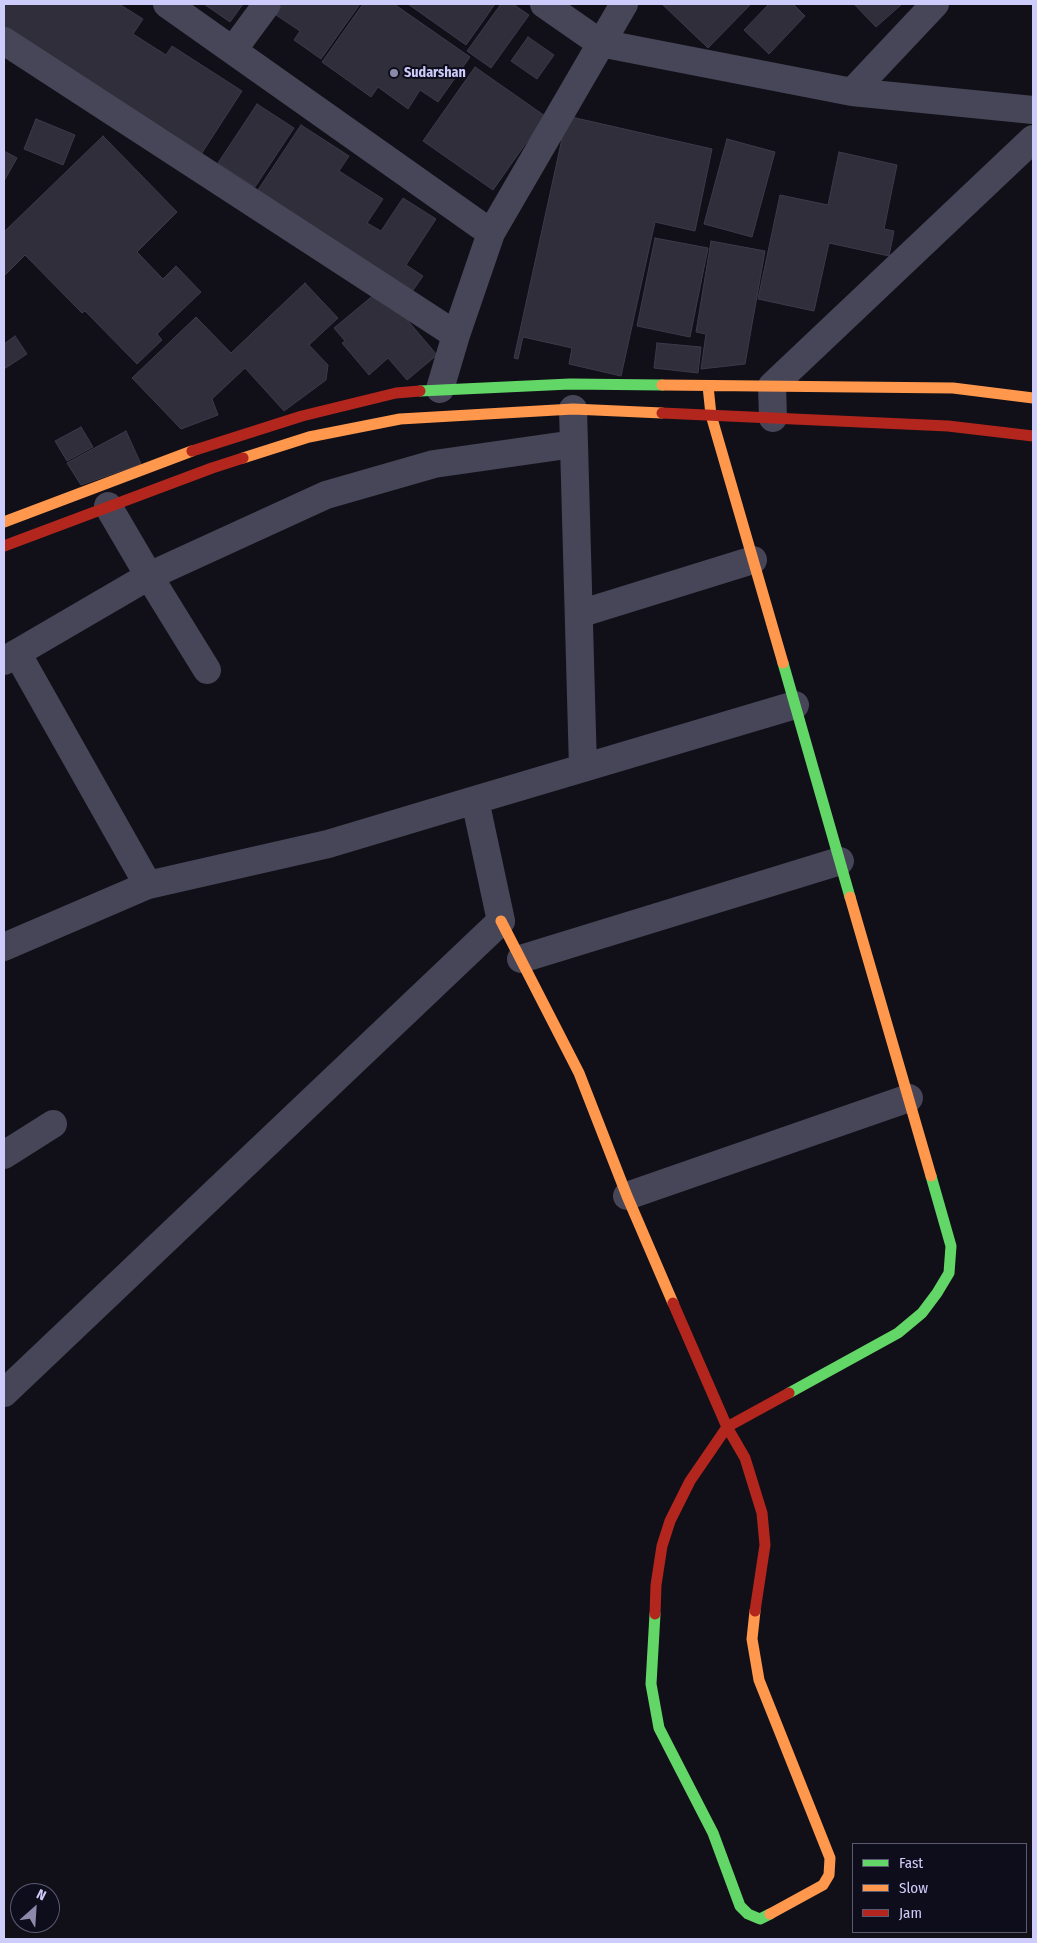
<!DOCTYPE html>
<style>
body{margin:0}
#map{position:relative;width:1037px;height:1943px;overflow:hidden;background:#111018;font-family:"Fira Sans Condensed",sans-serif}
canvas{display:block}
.frame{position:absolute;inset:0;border:5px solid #ceccfa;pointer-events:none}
.legend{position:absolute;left:852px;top:1843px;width:175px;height:90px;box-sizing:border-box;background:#0e0d1b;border:1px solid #5b5974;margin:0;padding:6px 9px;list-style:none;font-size:15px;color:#ceccfa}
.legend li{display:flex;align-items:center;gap:10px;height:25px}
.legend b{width:25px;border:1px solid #5b5974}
.north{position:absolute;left:10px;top:1883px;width:50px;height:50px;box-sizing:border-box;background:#0e0d1b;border:1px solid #5b5974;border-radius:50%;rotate:26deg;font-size:14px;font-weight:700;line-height:20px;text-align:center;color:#ceccfa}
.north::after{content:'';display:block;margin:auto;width:18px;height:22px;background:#8c8aab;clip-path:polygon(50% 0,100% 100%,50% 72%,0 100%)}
</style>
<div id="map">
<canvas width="1037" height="1943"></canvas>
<div class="frame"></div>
<ul class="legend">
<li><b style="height:6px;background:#63d668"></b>Fast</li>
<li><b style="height:6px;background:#ff974d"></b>Slow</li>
<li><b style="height:6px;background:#b3261e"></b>Jam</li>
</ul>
<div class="north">N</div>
</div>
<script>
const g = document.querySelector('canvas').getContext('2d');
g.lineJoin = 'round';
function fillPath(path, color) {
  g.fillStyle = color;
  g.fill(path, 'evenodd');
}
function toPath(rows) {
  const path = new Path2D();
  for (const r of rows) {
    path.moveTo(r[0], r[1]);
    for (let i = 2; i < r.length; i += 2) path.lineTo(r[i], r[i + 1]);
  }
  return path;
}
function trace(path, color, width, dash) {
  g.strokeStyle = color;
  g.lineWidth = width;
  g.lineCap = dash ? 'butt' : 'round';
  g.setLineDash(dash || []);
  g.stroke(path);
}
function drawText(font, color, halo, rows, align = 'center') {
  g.font = font + ' "Fira Sans Condensed",sans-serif';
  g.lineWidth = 4;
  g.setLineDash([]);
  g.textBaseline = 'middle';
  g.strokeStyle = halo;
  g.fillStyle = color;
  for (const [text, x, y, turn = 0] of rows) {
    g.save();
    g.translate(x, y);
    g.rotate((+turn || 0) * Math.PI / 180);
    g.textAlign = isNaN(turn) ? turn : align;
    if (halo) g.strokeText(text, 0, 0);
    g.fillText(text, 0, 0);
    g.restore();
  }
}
const building = toPath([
 [4,4,119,4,143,19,133,34,166,55,172,46,242,91,198,159,4,33,4,4],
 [204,4,243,4,230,22,204,4],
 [283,4,360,4,321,59,294,40,300,31,276,15,283,4],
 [363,4,394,4,470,57,438,102,420,90,408,109,378,87,371,97,322,62,363,4],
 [408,4,495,4,466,45,408,4],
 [501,4,513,4,529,15,491,68,467,51,501,4],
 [662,4,751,4,708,48,662,4],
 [769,4,793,4,805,16,769,54,744,30,769,4],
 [854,4,902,4,876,27,854,4],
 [528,37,554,55,537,79,511,61,528,37],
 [475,67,545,116,493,190,423,141,475,67],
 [257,104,294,128,255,187,218,163,257,104],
 [567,116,712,149,695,231,655,222,621,376,569,364,572,348,523,337,518,359,514,358,567,116],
 [36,119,75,135,63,165,24,149,36,119],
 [301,125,349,156,339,171,383,199,367,223,381,231,403,198,436,219,406,265,423,276,409,296,254,196,301,125],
 [103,136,177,212,137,252,163,279,176,266,201,292,157,334,162,340,137,364,85,311,82,313,25,255,4,276,4,232,103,136],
 [727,139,775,152,752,237,704,224,727,139],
 [4,151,17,158,4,181,4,151],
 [839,152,897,165,884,229,894,231,889,256,829,243,814,311,758,299,780,195,828,205,839,152],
 [655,238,708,248,690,337,637,326,655,238],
 [711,241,765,251,745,364,701,369,706,334,696,332,711,241],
 [305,283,338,318,309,345,328,365,326,380,284,411,245,368,212,399,218,415,181,429,132,378,196,317,231,353,305,283],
 [381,289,437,355,407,380,388,358,369,375,342,343,345,341,334,328,381,289],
 [15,336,27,354,4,369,4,344,15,336],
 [657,343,701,347,698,373,654,368,657,343],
 [81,427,93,447,67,461,55,441,81,427],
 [126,431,141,464,81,485,67,463,126,431]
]);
const street = toPath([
 [167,4,491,233],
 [544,4,600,43,852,92,1033,110],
 [4,41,456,335],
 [233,50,267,4],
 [852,92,935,4],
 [440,389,456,335,491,233,624,4],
 [773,418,772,386,1033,139],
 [579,614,753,560],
 [17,653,149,576,108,506],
 [4,661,17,653,148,885,328,844,475,800],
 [207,670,149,576,326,495,434,464,574,444],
 [583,768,795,705],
 [4,947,148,885],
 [521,959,840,861],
 [4,1155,53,1124],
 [627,1196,909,1098],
 [4,1393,501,921,475,800,583,768,573,409]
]);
const fast = toPath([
 [420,391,570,384,662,385],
 [783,663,850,897],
 [789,1393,898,1333,922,1313,937,1293,949,1273,951,1246,931,1176],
 [655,1614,651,1684,659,1728,713,1833,740,1906,748,1914,760,1919,770,1914]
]);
const slow = toPath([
 [662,385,953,388,1033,398],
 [708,386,711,415,783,663],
 [243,458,309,437,400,419,573,409,662,413],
 [4,522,192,451],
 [850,897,931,1176],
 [501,921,579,1073,627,1196,673,1303],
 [755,1611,752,1639,759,1680,830,1858,829,1875,823,1885,770,1914]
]);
const jam = toPath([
 [662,413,948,426,1033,436],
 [192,451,302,416,396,393,420,391],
 [4,546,212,468,243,458],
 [673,1303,727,1427,745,1458,762,1513,765,1545,755,1611],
 [655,1614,656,1585,662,1546,670,1521,690,1481,727,1427,789,1393]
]);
const markers = [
 [394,73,5,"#8c8aab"]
];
const poiNames = [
 ["Sudarshan",404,73]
];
fillPath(building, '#2f2e3a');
trace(building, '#3c3a4b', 1);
trace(street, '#464658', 28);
trace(fast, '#63d668', 11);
trace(slow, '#ff974d', 11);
trace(jam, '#b3261e', 11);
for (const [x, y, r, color] of markers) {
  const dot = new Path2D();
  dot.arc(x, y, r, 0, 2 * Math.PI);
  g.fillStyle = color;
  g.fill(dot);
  trace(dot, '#0e0d1b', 2);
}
drawText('bold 14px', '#ceccfa', '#0e0d1b', poiNames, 'left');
</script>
